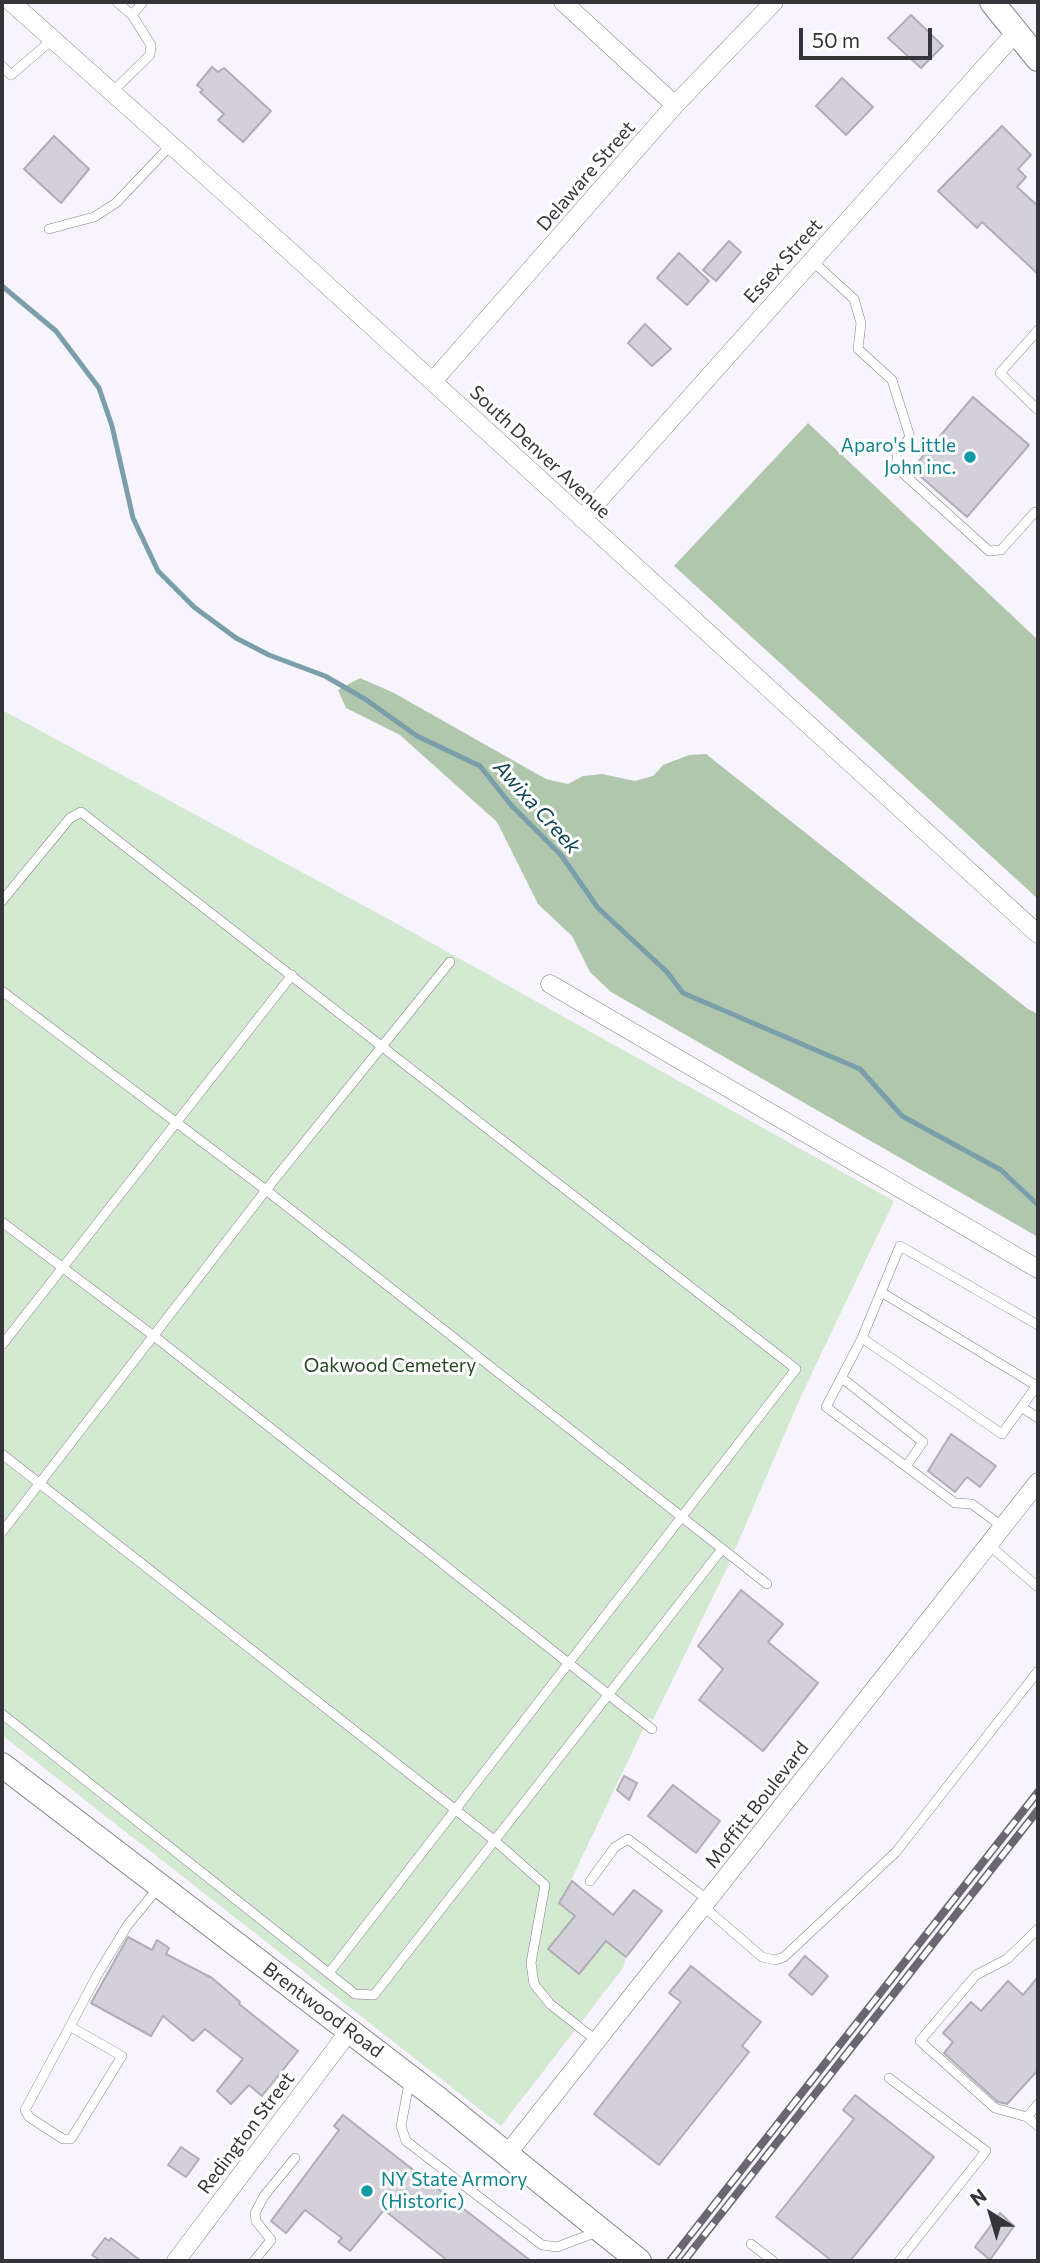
<!DOCTYPE html>
<style>
body{margin:0}
#map{position:relative;width:1040px;height:2263px;overflow:hidden;background:#f7f4fd;font-family:Commissioner,sans-serif}
canvas{display:block}
.frame{position:absolute;inset:0;border:4px solid #353438;pointer-events:none}
.north{position:absolute;left:956px;top:2179px;width:70px;height:70px;-webkit-text-stroke:5px #fff;paint-order:stroke;rotate:323deg;font-size:19px;font-weight:700;line-height:28px;text-align:center;color:#353438}
.north::after{content:'';display:block;margin:auto;width:24px;height:32px;background:#353438;clip-path:polygon(50% 0,100% 100%,50% 72%,0 100%)}
.scale{position:absolute;left:799px;top:28px;width:133px;height:32px;box-sizing:border-box;border:4px solid #353438;border-top:0;padding-left:9px;font-size:21px;line-height:24px;white-space:nowrap;color:#353438;-webkit-text-stroke:5px #fff;paint-order:stroke}
</style>
<div id="map">
<canvas width="1040" height="2263"></canvas>
<div class="frame"></div>
<div class="north">N</div>
<div class="scale">50 m</div>
</div>
<script>
const g = document.querySelector('canvas').getContext('2d');
g.lineJoin = 'round';
function fillPath(path, color) {
  g.fillStyle = color;
  g.fill(path, 'evenodd');
}
function toPath(rows) {
  const path = new Path2D();
  for (const r of rows) {
    path.moveTo(r[0], r[1]);
    for (let i = 2; i < r.length; i += 2) path.lineTo(r[i], r[i + 1]);
  }
  return path;
}
function trace(path, color, width, dash) {
  g.strokeStyle = color;
  g.lineWidth = width;
  g.lineCap = dash ? 'butt' : 'round';
  g.setLineDash(dash || []);
  g.stroke(path);
}
function drawText(font, color, halo, rows, align = 'center') {
  g.font = font + ' Commissioner,sans-serif';
  g.lineWidth = 6;
  g.setLineDash([]);
  g.textBaseline = 'middle';
  g.strokeStyle = halo;
  g.fillStyle = color;
  for (const [text, x, y, turn = 0] of rows) {
    g.save();
    g.translate(x, y);
    g.rotate((+turn || 0) * Math.PI / 180);
    g.textAlign = isNaN(turn) ? turn : align;
    if (halo) g.strokeText(text, 0, 0);
    g.fillText(text, 0, 0);
    g.restore();
  }
}
const green = toPath([
 [2,710,392,921,894,1201,802,1394,727,1568,653,1720,649,1717,560,1903,626,1957,623,1968,501,2126,2,1735]
]);
const forest = toPath([
 [808,423,1038,640,1038,899,674,566],
 [360,678,394,693,546,779,568,784,583,776,602,774,635,781,653,776,663,765,689,755,706,754,1028,1009,1038,1014,1038,1237,611,992,590,972,572,936,538,904,497,822,400,735,346,708,338,690]
]);
const stream = toPath([
 [2,286,56,331,99,388,112,426,133,518,158,571,194,607,236,638,269,655,325,676,365,699,417,736,480,766,511,805,561,855,598,908,667,972,683,993,860,1069,902,1116,1001,1170,1038,1205]
]);
const building = toPath([
 [911,15,943,46,921,68,888,38,911,15],
 [212,67,218,72,224,68,271,111,243,142,218,120,224,114,200,92,203,90,197,85,212,67],
 [842,78,873,107,846,135,816,106,842,78],
 [1002,126,1031,155,1018,169,1026,177,1017,187,1038,206,1038,274,982,222,977,228,938,191,1002,126],
 [54,136,89,169,61,203,24,169,54,136],
 [729,241,741,252,716,281,703,270,729,241],
 [679,253,709,281,687,305,657,278,679,253],
 [645,324,671,349,652,366,628,343,645,324],
 [973,397,1029,445,967,517,912,469,973,397],
 [951,1434,996,1466,980,1487,967,1477,955,1492,928,1471,951,1434],
 [741,1590,783,1624,768,1642,818,1683,763,1751,699,1700,723,1669,698,1646,741,1590],
 [624,1776,637,1783,629,1800,617,1790,624,1776],
 [673,1785,720,1821,696,1853,648,1816,673,1785],
 [572,1881,613,1915,634,1890,662,1911,626,1957,606,1941,579,1974,548,1949,575,1916,559,1903,572,1881],
 [128,1937,152,1950,157,1940,169,1948,166,1954,212,1978,240,2002,239,2004,298,2051,262,2096,249,2085,231,2104,217,2091,243,2059,205,2029,193,2041,163,2016,151,2036,91,2003,128,1937],
 [805,1956,828,1976,812,1995,789,1975,805,1956],
 [691,1966,761,2022,742,2046,749,2052,659,2165,594,2114,681,2002,669,1993,691,1966],
 [1038,1977,1038,2070,1007,2104,998,2102,944,2053,953,2042,943,2033,971,2002,981,2011,1008,1981,1023,1995,1038,1977],
 [855,2095,934,2157,850,2261,832,2261,776,2217,854,2119,843,2110,855,2095],
 [343,2115,416,2172,531,2261,448,2261,384,2210,350,2251,338,2242,342,2238,305,2210,286,2233,271,2221,339,2130,334,2126,343,2115],
 [181,2147,199,2159,186,2177,168,2165,181,2147],
 [1000,2213,1014,2226,990,2260,975,2247,1000,2213],
 [105,2238,109,2241,111,2238,141,2261,101,2261,92,2255,105,2238]
]);
const lane = toPath([
 [117,2,132,15],
 [2,66,11,75,53,39],
 [112,92,150,55,151,45,132,15,143,2],
 [49,229,94,217,116,203,171,145],
 [811,260,854,299,861,323,858,349,892,380,910,437,897,453,897,468,989,551,1001,550,1035,512,1038,513],
 [1038,330,1000,373,1038,410],
 [2,901,70,818,81,812,796,1369,329,1973],
 [2,991,266,1190,767,1584],
 [2,1222,154,1336,652,1729],
 [881,1292,1037,1386],
 [862,1338,1002,1434,1038,1384],
 [2,1345,292,975],
 [842,1378,923,1442,907,1465],
 [1023,1408,1038,1418],
 [2,1454,494,1840,545,1885,531,1963,534,1984,550,2004,597,2041],
 [1003,1527,972,1504,955,1503,826,1407,862,1338,900,1246,1038,1325],
 [2,1532,266,1190,450,962],
 [989,1545,1038,1587],
 [2,1714,355,1994,374,1995,722,1549],
 [590,1881,615,1847,628,1839,708,1900],
 [703,1906,762,1957,775,1960,784,1957,896,1852,1038,1671],
 [71,2027,122,2056,71,2139,63,2139,29,2117,25,2110,99,1972,127,1926,158,1888],
 [410,2078,401,2126,406,2141,542,2245,557,2247,597,2232],
 [889,2078,986,2151,899,2261],
 [1038,2104,1027,2117,1038,2126],
 [1027,2117,995,2108,920,2041,976,1975,1007,1959,1038,1929],
 [751,2244,773,2261],
 [254,2261,271,2240,256,2221,255,2213,264,2196,295,2158]
]);
const street = toPath([
 [11,2,283,245,1038,934],
 [563,2,675,105],
 [433,381,675,105,774,2],
 [582,519,1016,32],
 [550,984,1038,1269],
 [508,2153,1038,1482],
 [176,2261,350,2030]
]);
const secondary = toPath([
 [992,2,1038,59],
 [2,1765,437,2098,639,2261]
]);
const rail = toPath([
 [670,2261,1038,1792],
 [684,2261,1038,1810]
]);
const markers = [
 [970,457,7,"#0f9aa8"],
 [367,2191,7,"#0f9aa8"]
];
const streetNames = [
 ["Delaware Street",586,176,-49],
 ["Essex Street",783,261,-48],
 ["South Denver Avenue",540,452,43],
 ["Moffitt Boulevard",757,1805,-52],
 ["Brentwood Road",323,2010,37],
 ["Redington Street",246,2133,-53]
];
const cultureNames = [
 ["Aparo's Little",956,446],
 ["John inc.",956,468],
 ["NY State Armory",381,2180,"left"],
 ["(Historic)",381,2202,"left"]
];
const parkNames = [
 ["Oakwood Cemetery",390,1366]
];
const waterNames = [
 ["Awixa Creek",537,807,48]
];
fillPath(green, '#d4e9d1');
fillPath(forest, '#b1c7ad');
trace(stream, '#7a9faa', 5);
fillPath(building, '#d3d0d9');
trace(building, '#b0adb5', 2);
trace(lane, '#85828a', 10);
trace(street, '#85828a', 19);
trace(secondary, '#85828a', 26);
trace(lane, '#fff', 9);
trace(street, '#fff', 18);
trace(secondary, '#fff', 24);
trace(rail, '#6a686e', 8);
trace(rail, '#fff', 5, [16]);
for (const [x, y, r, color] of markers) {
  const dot = new Path2D();
  dot.arc(x, y, r, 0, 2 * Math.PI);
  g.fillStyle = color;
  g.fill(dot);
  trace(dot, '#fff', 2.5);
}
drawText('19px', '#353438', '#fff', streetNames);
drawText('19px', '#0d838f', '#fff', cultureNames, 'right');
drawText('19px', '#254621', '#fff', parkNames);
drawText('italic 21px', '#0f4553', '#fff', waterNames);
</script>
